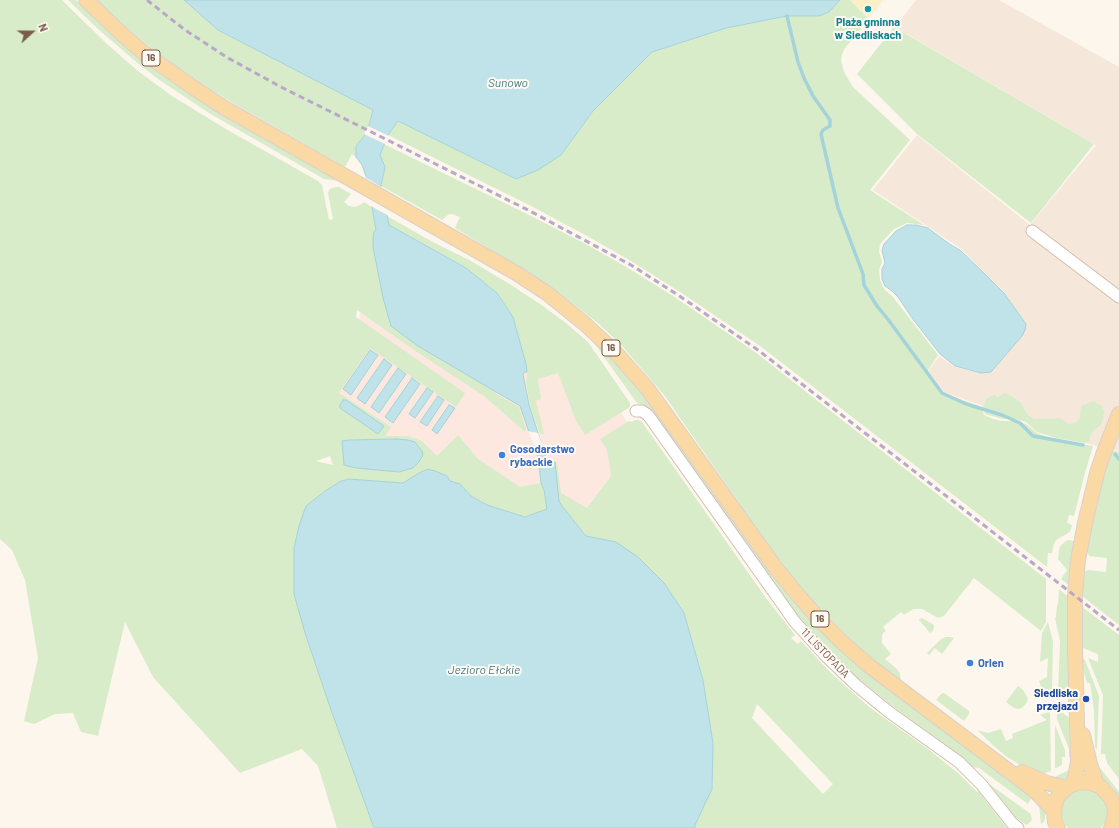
<!DOCTYPE html>
<meta charset="utf-8">
<style>
body{margin:0}
#map{position:relative;width:1119px;height:828px;overflow:hidden;background:#fdf6ec;font-family:Barlow,sans-serif}
canvas{display:block}
.north{position:absolute;left:12px;top:12px;width:40px;height:40px;-webkit-text-stroke:3px #fffaf3;paint-order:stroke;rotate:69deg;font-size:11px;font-weight:700;line-height:16px;text-align:center;color:#7a5c4d}
.north::after{content:'';display:block;margin:auto;width:14px;height:18px;background:#7a5c4d;clip-path:polygon(50% 0,100% 100%,50% 72%,0 100%)}
</style>
<div id="map">
<canvas width="1119" height="828"></canvas>
<div class="north">N</div>
</div>
<script>
const g = document.querySelector('canvas').getContext('2d');
g.lineJoin = 'round';
function fillPath(path, color) {
  g.fillStyle = color;
  g.fill(path, 'evenodd');
}
function toPath(rows) {
  const path = new Path2D();
  for (const r of rows) {
    path.moveTo(r[0], r[1]);
    for (let i = 2; i < r.length; i += 2) path.lineTo(r[i], r[i + 1]);
  }
  return path;
}
function trace(path, color, width, dash) {
  g.strokeStyle = color;
  g.lineWidth = width;
  g.lineCap = dash ? 'butt' : 'round';
  g.setLineDash(dash || []);
  g.stroke(path);
}
function drawText(font, color, halo, rows, align = 'center') {
  g.font = font + ' Barlow,sans-serif';
  g.lineWidth = 4;
  g.setLineDash([]);
  g.textBaseline = 'middle';
  g.strokeStyle = halo;
  g.fillStyle = color;
  for (const [text, x, y, turn = 0] of rows) {
    g.save();
    g.translate(x, y);
    g.rotate((+turn || 0) * Math.PI / 180);
    g.textAlign = isNaN(turn) ? turn : align;
    if (halo) g.strokeText(text, 0, 0);
    g.fillText(text, 0, 0);
    g.restore();
  }
}
const residential = toPath([
 [916,0,999,0,1119,67,1119,451,1085,443,1090,441,1091,432,1100,427,1080,417,1075,423,1068,425,1054,418,1045,419,1035,419,1028,415,1021,403,1001,396,987,398,983,406,944,392,928,372,939,356,955,367,981,373,1026,324,1004,292,960,248,873,190,917,135,1030,225,1096,145,895,27]
]);
const commercial = toPath([
 [361,308,575,347,710,541,400,476,340,469,313,406,357,337]
]);
const green = toPath([
 [0,0,62,0,107,44,138,71,172,96,226,129,318,181,322,185,329,220,333,219,328,193,329,190,332,188,336,187,339,187,351,194,344,202,349,206,355,207,360,205,364,202,372,207,376,230,496,392,496,394,519,407,526,429,525,432,484,396,414,350,357,310,356,317,465,393,456,407,370,348,339,393,391,427,385,436,408,436,422,441,437,456,458,435,478,459,520,487,541,483,544,490,547,509,525,517,487,505,471,496,460,484,450,481,419,473,403,483,349,479,341,481,325,491,306,506,299,527,294,548,305,633,331,710,374,828,337,828,318,766,302,749,240,773,153,677,125,622,98,736,81,732,73,713,55,714,34,724,24,721,38,658,25,580,12,550,0,539],
 [397,439,408,440,399,472,356,468,344,465,342,441,350,440],
 [330,456,333,465,316,461],
 [68,0,76,0,90,14,121,43,168,79,215,110,339,181,324,179,209,113,158,79,135,61,98,29],
 [96,0,184,0,218,30,373,110,369,125,365,135,356,146,356,157,352,154,345,167,228,100,186,74,151,48,120,23],
 [840,0,850,0,869,19,845,48,842,54,841,61,844,72,853,87,910,140,870,190,924,225,907,223,894,229,880,244,879,251,882,262,879,270,880,280,884,289,893,297,938,355,927,372,944,393,982,407,984,415,993,419,1002,421,1015,421,1026,424,1037,433,1056,440,1093,446,1085,473,1074,516,1069,515,1067,523,1072,525,1070,532,1056,540,1054,544,1052,553,1048,553,1047,567,760,346,680,292,631,261,587,236,531,206,388,135,398,121,516,179,561,155,593,111,652,52,726,28,787,16,819,16,829,12],
 [894,27,1094,144,1031,223,917,134,857,74],
 [384,144,527,214,584,243,628,268,676,298,755,352,1046,579,1046,622,1041,631,974,578,944,616,938,618,922,609,914,609,910,611,904,615,901,612,883,627,886,631,883,633,882,637,882,643,891,654,885,659,898,670,900,674,901,682,858,647,812,600,794,579,769,546,664,395,641,368,622,346,598,323,559,293,530,273,455,228,460,217,452,214,448,215,442,220,381,186,385,167,379,155],
 [387,216,431,241,471,261,508,283,540,304,566,323,588,342,630,403,630,407,585,435,576,421,558,373,538,379,541,399,536,401,544,434,540,434,530,406,526,381,527,378,526,364,513,317,497,293,466,268,389,225],
 [596,342,631,379,850,658,899,698,1033,795,1028,804,979,768,971,767,950,748,895,708,859,679,819,641,798,617,651,411,646,406,637,403,594,343],
 [1004,393,1010,395,1021,403,1028,415,1035,419,1059,418,1064,420,1068,424,1075,423,1080,417,1081,406,1093,401,1102,406,1104,412,1103,419,1100,426,1091,433,1090,441,1085,443,1056,438,1037,432,1026,422,1015,419,1003,419,985,414,983,406,987,398,994,395,998,397],
 [636,420,639,420,642,422,766,598,795,635,791,638,798,644,801,641,831,673,869,707,928,749,959,774,977,792,978,791,1007,828,685,828,713,743,703,680,684,613,616,542,586,536,562,506,559,501,555,462,557,462,561,493,587,508,611,476,607,450,600,439,629,421,631,422],
 [757,704,833,784,823,794,752,718],
 [1111,450,1119,452,1119,625,1082,596,1082,573,1088,570,1106,572,1107,558,1089,556,1086,548,1098,495],
 [1069,540,1074,541,1075,543,1071,587,1061,579,1067,570,1058,559,1059,550,1061,545,1066,541],
 [1059,589,1070,598,1069,680,1068,685,1065,689,1058,692,1060,641,1055,618,1056,617,1057,605,1058,604],
 [1081,606,1119,635,1119,779,1107,763,1105,754,1101,754,1103,695,1088,658,1098,662,1098,654,1083,648,1080,644],
 [922,618,934,625,934,628,932,632,930,633,919,620,919,619],
 [1048,622,1053,641,1052,692,1044,689,1041,686,1039,681,1047,677,1048,658,1040,662,1042,633],
 [945,637,950,637,954,638,942,654,935,648,929,655,927,653,940,640],
 [1080,659,1084,659,1085,660,1099,696,1097,749,1095,748,1094,710,1090,683,1087,683],
 [1018,686,1023,690,1028,698,1027,702,1023,707,1019,709,1014,708,1006,702],
 [944,693,969,711,969,714,964,721,936,700,941,694],
 [1057,711,1063,713,1068,717,1070,721,1074,757,1069,757,1069,749,1057,719],
 [1050,712,1051,771,1042,774,1024,767,1007,757,995,747,977,730,988,733,1001,729,1006,741,1013,738,1012,734,1047,720,1040,715],
 [1055,725,1065,750,1065,757,1062,757,1062,765,1056,768,1055,768],
 [1095,766,1101,769,1119,792,1119,797,1113,788,1103,779,1099,774],
 [1073,768,1070,775,1065,779,1058,781,1053,778],
 [989,784,1031,814,1032,820,1028,824,1026,825,1015,817],
 [1087,789,1094,791,1100,795,1104,801,1107,808,1107,815,1105,822,1101,828,1068,828,1064,823,1062,816,1062,809,1064,802,1068,796,1073,792,1080,790],
 [1039,804,1046,812,1044,822,1041,824]
]);
const sand = toPath([
 [850,0,883,0,869,18]
]);
const water = toPath([
 [184,0,840,0,829,12,819,16,787,16,726,28,652,52,593,111,561,155,538,170,516,179,398,121,388,135,380,155,385,167,381,186,389,225,466,268,497,293,513,317,526,364,527,372,525,372,523,374,529,405,546,458,547,463,555,462,559,501,562,506,586,536,616,542,638,557,664,583,684,613,703,680,713,743,712,789,695,825,695,828,374,828,331,710,305,633,294,594,294,548,299,526,306,506,325,491,341,481,349,479,403,483,419,473,428,469,435,471,447,476,450,481,460,484,471,496,487,505,525,517,547,509,544,490,541,483,538,458,520,406,418,346,391,326,383,298,373,247,373,238,374,232,376,230,367,179,362,165,356,157,356,146,365,135,369,125,373,110,218,30,184,0],
 [907,225,916,225,928,228,951,245,960,250,987,276,1004,293,1026,324,1025,330,1022,336,991,372,981,373,955,366,940,354,912,318,898,297,892,291,885,286,882,279,882,269,885,263,882,250,884,244,896,231,907,225],
 [370,350,378,355,351,395,343,389,370,350],
 [384,359,392,365,365,404,357,398,384,359],
 [398,368,406,374,379,413,371,407,398,368],
 [412,378,420,384,393,423,385,417,412,378],
 [427,388,433,392,415,418,409,414,427,388],
 [438,396,444,400,427,426,420,422,438,396],
 [343,400,346,400,384,426,378,434,340,408,340,405,343,400],
 [449,405,455,408,437,434,432,430,449,405],
 [397,439,408,440,415,442,422,451,423,455,419,462,413,468,399,472,356,468,344,465,342,441,350,440,397,439]
]);
const pier = toPath([
 [368,126,389,136,385,144,364,134],
 [365,177,383,188,389,216,369,205],
 [528,431,538,433,543,447,533,445]
]);
const stream = toPath([
 [787,16,798,62,804,78,813,96,830,120,830,126,823,130,821,134,838,208,863,274,864,285,877,306,887,318,942,393,966,404,1002,415,1020,423,1033,436,1083,445],
 [1115,454,1119,459]
]);
const minor = toPath([
 [1032,231,1119,297],
 [636,411,642,411,648,415,795,622,824,654,856,685,889,712,959,762,981,784,1012,823,1018,828]
]);
const major = toPath([
 [86,0,124,36,144,53,194,88,223,107,516,273,548,294,585,324,616,353,647,388,775,567,798,595,819,619,842,642,868,665,1034,790,1054,811],
 [1083,735,1090,764,1097,785],
 [1022,772,1047,783,1066,788],
 [1072,785,1075,777,1078,762,1075,648,1075,595,1078,560,1085,523,1097,473,1104,452,1119,414],
 [1058,828,1055,822,1054,811,1057,798,1061,793,1069,786,1078,783,1084,782,1091,783,1101,787,1110,797,1114,805,1115,812,1114,819,1111,828]
]);
const rail = toPath([
 [147,0,185,30,228,58,283,88,528,210,631,265,678,295,758,350,1119,630]
]);
const markers = [
 [868,9,4,"#0f9aa8"],
 [502,455,4,"#3f7fe0"],
 [970,663,4,"#3f7fe0"],
 [1086,699,4,"#1a4fb4"]
];
const shields = [
 [151,58,18],
 [611,348,18],
 [820,619,18]
];
const shieldNames = [
 ["16",151,58],
 ["16",611,348],
 ["16",820,619]
];
const cultureNames = [
 ["Plaża gminna",868,22],
 ["w Siedliskach",868,35]
];
const shopNames = [
 ["Gosodarstwo",510,449],
 ["rybackie",510,462],
 ["Orlen",978,663]
];
const streetNames = [
 ["11 LISTOPADA",825,653,46]
];
const transitNames = [
 ["Siedliska",1078,693],
 ["przejazd",1078,706]
];
const waterNames = [
 ["Sunowo",508,83],
 ["Jezioro Ełckie",484,670]
];
fillPath(residential, '#f5e8da');
fillPath(commercial, '#fde8e0');
fillPath(green, '#d8ecc9');
fillPath(sand, '#fcefc7');
fillPath(water, '#bfe3e8');
trace(water, '#a5d3da', 1);
fillPath(pier, '#fdf6ec');
trace(stream, '#a5d3da', 3.5);
trace(minor, '#d1beb0', 13);
trace(major, '#dad1cd', 16);
trace(minor, '#fff', 11);
trace(major, '#fbd9a5', 14);
trace(rail, '#b9a8c9', 3, [6, 4]);
for (const [x, y, r, color] of markers) {
  const dot = new Path2D();
  dot.arc(x, y, r, 0, 2 * Math.PI);
  g.fillStyle = color;
  g.fill(dot);
  trace(dot, '#fffaf3', 1.5);
}
for (const [x, y, w] of shields) {
  const box = new Path2D();
  box.roundRect(x - w / 2, y - 8, w, 16, 3);
  g.fillStyle = '#fffaf3';
  g.fill(box);
  trace(box, '#7a5c4d', 1);
}
drawText('bold 10px', '#7a5c4d', null, shieldNames);
drawText('bold 11px', '#0d838f', '#fffaf3', cultureNames);
drawText('bold 11px', '#366cbe', '#fffaf3', shopNames, 'left');
drawText('11px', '#7a5c4d', '#fffaf3', streetNames);
drawText('bold 11px', '#164399', '#fffaf3', transitNames, 'right');
drawText('italic 12px', '#437c86', '#fffaf3', waterNames);
</script>
